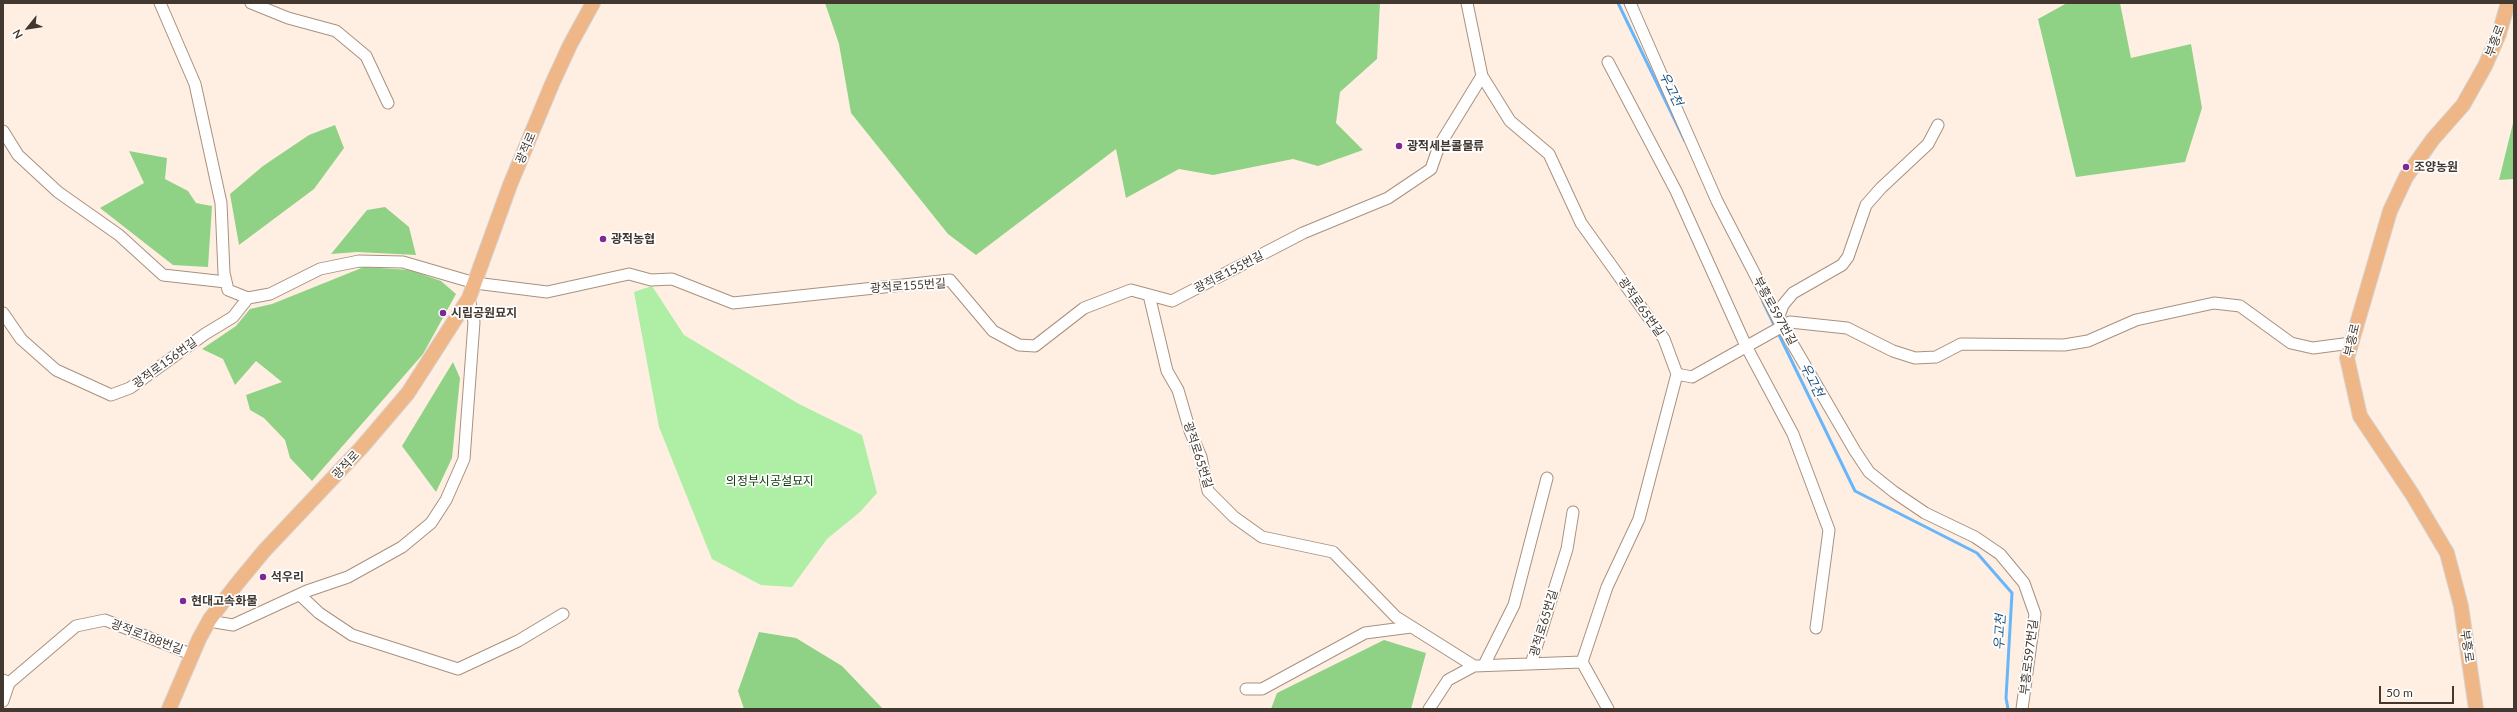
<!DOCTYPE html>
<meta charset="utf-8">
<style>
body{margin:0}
#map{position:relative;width:2517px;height:712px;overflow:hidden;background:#ffefe2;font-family:Lato,sans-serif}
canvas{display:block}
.frame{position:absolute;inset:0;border:4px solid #42382f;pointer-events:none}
.north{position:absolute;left:8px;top:8px;width:40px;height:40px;-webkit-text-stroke:3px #fff;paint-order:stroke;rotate:240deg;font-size:11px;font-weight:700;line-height:16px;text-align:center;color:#42382f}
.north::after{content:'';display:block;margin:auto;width:14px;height:18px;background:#42382f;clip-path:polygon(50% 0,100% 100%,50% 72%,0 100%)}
.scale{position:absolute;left:2379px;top:686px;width:75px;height:18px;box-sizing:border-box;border:2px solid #42382f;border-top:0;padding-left:5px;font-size:12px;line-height:14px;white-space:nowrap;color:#42382f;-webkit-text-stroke:3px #fff;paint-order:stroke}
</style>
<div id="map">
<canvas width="2517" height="712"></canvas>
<div class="frame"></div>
<div class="north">N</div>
<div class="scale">50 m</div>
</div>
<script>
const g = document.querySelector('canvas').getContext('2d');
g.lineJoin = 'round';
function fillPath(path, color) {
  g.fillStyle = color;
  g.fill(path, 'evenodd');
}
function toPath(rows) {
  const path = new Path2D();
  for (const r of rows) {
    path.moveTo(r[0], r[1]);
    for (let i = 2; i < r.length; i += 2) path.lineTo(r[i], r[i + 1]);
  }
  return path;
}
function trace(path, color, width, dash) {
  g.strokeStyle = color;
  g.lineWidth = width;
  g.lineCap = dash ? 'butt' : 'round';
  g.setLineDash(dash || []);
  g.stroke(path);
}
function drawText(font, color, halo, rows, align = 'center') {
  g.font = font + ' Lato,"Noto Sans KR",sans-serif';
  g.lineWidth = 3.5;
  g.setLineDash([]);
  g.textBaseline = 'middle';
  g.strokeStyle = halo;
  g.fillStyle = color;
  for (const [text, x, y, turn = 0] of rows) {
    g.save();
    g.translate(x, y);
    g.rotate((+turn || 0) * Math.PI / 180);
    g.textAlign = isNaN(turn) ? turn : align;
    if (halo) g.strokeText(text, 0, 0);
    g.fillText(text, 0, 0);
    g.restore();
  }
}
const green = toPath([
 [652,286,684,335,799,404,862,435,877,493,860,512,827,539,792,587,761,585,712,559,659,427,634,292]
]);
const forest = toPath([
 [825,3,1380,3,1377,59,1340,92,1336,123,1363,150,1318,166,1293,159,1213,175,1179,169,1126,198,1116,149,976,255,948,234,851,113,839,44],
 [2067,3,2120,3,2131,58,2191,44,2202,108,2185,162,2076,177,2038,19],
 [2514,119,2514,179,2499,180],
 [335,125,344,148,314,189,239,245,230,194,263,166,309,135],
 [129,151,167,158,165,179,188,191,196,203,212,206,208,267,173,265,100,208,144,183],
 [385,207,409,227,416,255,357,252,331,254,367,210],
 [364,267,410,270,441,281,456,294,423,354,312,481,290,458,285,440,264,418,250,410,246,395,282,382,256,361,235,385,223,359,202,349,236,326,250,309,272,304],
 [453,362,460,378,452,458,436,492,402,446],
 [759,632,796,638,842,666,883,709,744,709,738,691],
 [1384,640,1426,653,1411,709,1271,709,1277,693]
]);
const stream = toPath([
 [1618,3,1685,141],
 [1763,302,1855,491,1977,553,2012,593,2006,698,2008,709]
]);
const minor = toPath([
 [160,3,195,84,221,203,224,273,228,290,248,298,270,294,320,269,359,261,403,262,475,283,547,292,629,274,651,280,672,279,733,303,950,280,993,331,1019,345,1035,346,1084,308,1131,290,1172,301,1303,233,1388,198,1431,169,1439,146,1482,76],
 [251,3,288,18,336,31,366,56,388,103],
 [1630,3,1717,201,1778,319,1855,451,1869,472,1894,492,1925,513,1975,537,2000,554,2024,583,2035,614,2022,709],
 [1608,62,1676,191,1746,346,1793,434,1829,530,1816,628],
 [3,131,18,155,58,192,119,235,163,275,226,282],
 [1149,295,1167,371,1178,390,1190,431,1201,457,1208,491,1234,517,1262,537,1333,552,1396,617,1474,666,1582,662,1607,587,1639,519,1677,374,1664,339,1581,223,1549,154,1510,121,1482,76,1467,3],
 [3,313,21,339,56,370,111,395,130,388,205,334,233,317,248,298],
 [1778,319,1783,305,1793,293,1842,265,1848,257,1866,205,1881,188,1928,144,1938,125],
 [1677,374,1692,377,1790,322,1847,328,1893,351,1915,358,1936,357,1961,344,2064,345,2088,341,2136,320,2214,303,2240,306,2291,343,2313,348,2351,343],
 [300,595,319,613,352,635,458,669,518,641,563,614],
 [209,621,233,625,307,591,348,577,402,547,431,523,446,500,464,459,474,322,469,298],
 [1582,662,1608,709],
 [1531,664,1567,549,1573,512],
 [1484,665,1514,605,1547,478],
 [3,680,9,683,76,626,105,620,193,655],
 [1246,689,1262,689,1365,633,1411,627],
 [3,701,9,683],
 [1429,709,1448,680,1474,666]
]);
const major = toPath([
 [169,709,199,639,210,619,236,585,264,551,362,447,408,393,469,298,510,185,552,84,570,45,593,3],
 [2476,709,2461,606,2447,553,2412,494,2360,416,2347,358,2390,211,2406,177,2433,139,2463,105,2485,66,2499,34,2508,3]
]);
const markers = [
 [1399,146,4,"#7f2794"],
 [2406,167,4,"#7f2794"],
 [603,239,4,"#7f2794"],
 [443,313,4,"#7f2794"],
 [263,577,4,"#7f2794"],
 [183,601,4,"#7f2794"]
];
const streetNames = [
 ["부흥로",2495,41,-69],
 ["광적로",526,148,-67],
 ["광적로155번길",1229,272,-27],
 ["광적로155번길",908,286,-4],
 ["광적로65번길",1641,307,55],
 ["부흥로597번길",1775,311,61],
 ["부흥로",2352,340,-77],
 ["광적로156번길",165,363,-36],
 ["광적로65번길",1198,455,72],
 ["광적로",346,465,-47],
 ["광적로65번길",1544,623,-73],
 ["광적로188번길",147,637,21],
 ["부흥로",2467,646,82],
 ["부흥로597번길",2029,657,-83]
];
const poiNames = [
 ["광적세븐콜물류",1407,146],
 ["조양농원",2414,167],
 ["광적농협",611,239],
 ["시립공원묘지",451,313],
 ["석우리",271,577],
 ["현대고속화물",191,601]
];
const parkNames = [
 ["의정부시공설묘지",770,481]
];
const waterNames = [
 ["우고천",1671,89,64],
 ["우고천",1812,380,64],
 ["우고천",2000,632,-87]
];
fillPath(green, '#aeeea5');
fillPath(forest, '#8fd286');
trace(stream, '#69b5f9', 3);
trace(minor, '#a9917e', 13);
trace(major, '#d5d3d1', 16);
trace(minor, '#fff', 11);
trace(major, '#efb787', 14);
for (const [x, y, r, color] of markers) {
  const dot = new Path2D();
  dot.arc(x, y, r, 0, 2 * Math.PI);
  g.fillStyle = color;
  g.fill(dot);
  trace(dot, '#fff', 1.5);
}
drawText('12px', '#42382f', '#fff', streetNames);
drawText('bold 12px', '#42382f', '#fff', poiNames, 'left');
drawText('12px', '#0b3906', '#fff', parkNames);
drawText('italic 13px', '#1d5380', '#fff', waterNames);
</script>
